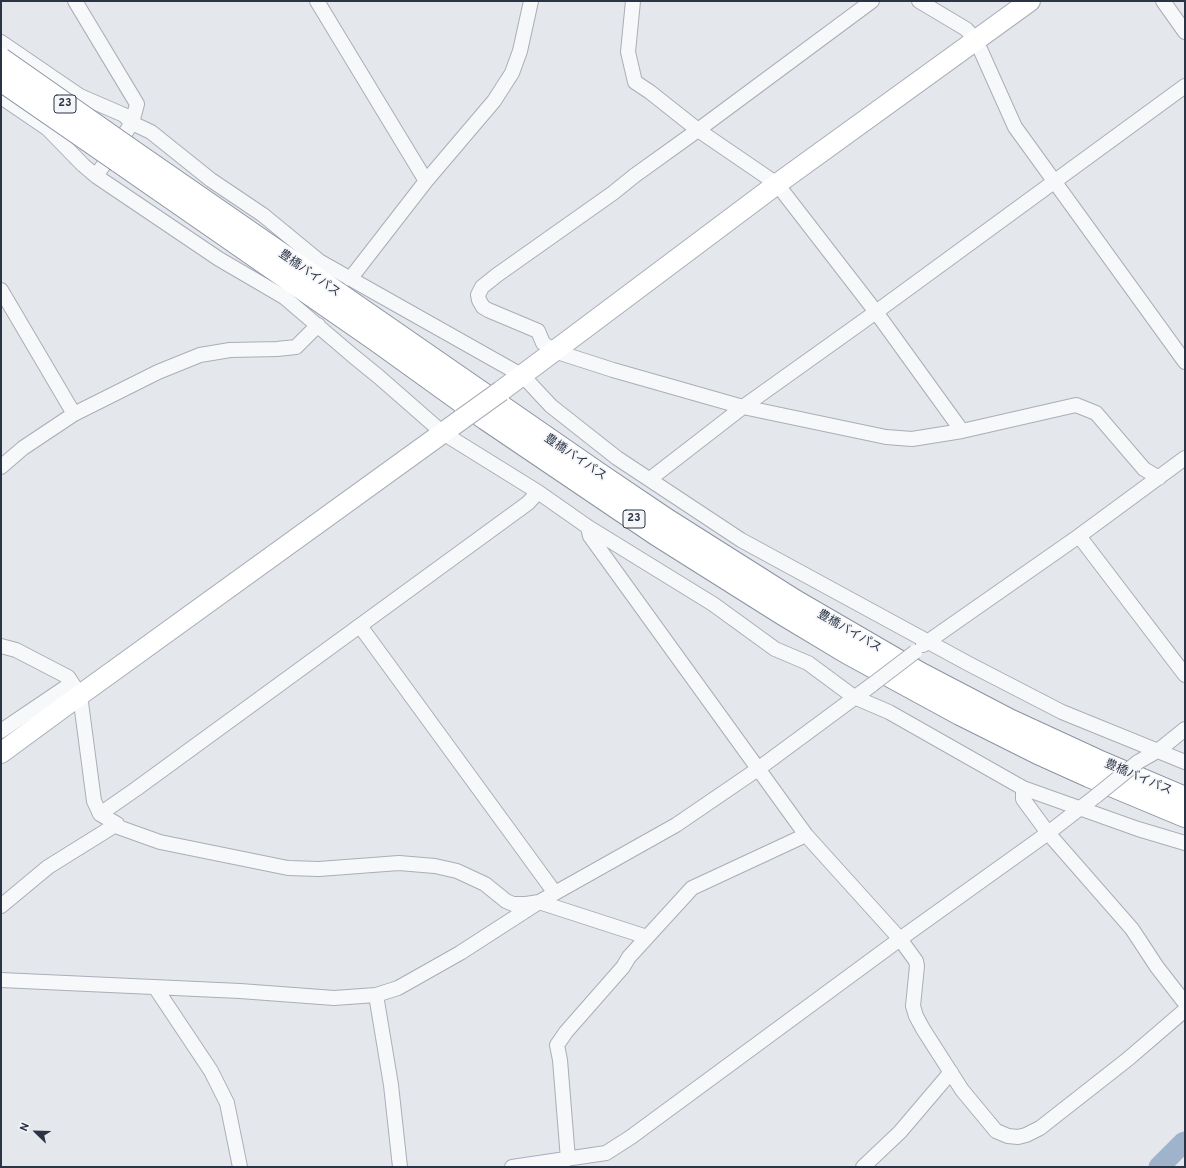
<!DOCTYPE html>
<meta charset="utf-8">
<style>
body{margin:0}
#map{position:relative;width:1186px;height:1168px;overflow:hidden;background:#e4e7ec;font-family:Overpass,sans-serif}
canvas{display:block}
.frame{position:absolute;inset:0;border:2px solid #2b3445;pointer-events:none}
.north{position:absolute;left:16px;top:1112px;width:40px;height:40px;-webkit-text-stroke:3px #f4f6f9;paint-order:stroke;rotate:293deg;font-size:11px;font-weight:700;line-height:16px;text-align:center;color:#2b3445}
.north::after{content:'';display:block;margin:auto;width:14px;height:18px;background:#2b3445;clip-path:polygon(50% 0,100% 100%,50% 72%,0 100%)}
</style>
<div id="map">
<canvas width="1186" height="1168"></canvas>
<div class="frame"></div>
<div class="north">N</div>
</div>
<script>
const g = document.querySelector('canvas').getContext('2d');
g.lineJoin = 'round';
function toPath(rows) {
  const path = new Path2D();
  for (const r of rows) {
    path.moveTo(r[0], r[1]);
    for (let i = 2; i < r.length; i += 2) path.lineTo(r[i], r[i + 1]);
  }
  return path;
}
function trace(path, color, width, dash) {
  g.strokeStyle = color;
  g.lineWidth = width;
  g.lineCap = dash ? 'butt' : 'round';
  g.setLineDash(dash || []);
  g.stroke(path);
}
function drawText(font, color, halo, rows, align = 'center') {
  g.font = font + ' Overpass,"Noto Sans JP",sans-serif';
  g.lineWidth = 3.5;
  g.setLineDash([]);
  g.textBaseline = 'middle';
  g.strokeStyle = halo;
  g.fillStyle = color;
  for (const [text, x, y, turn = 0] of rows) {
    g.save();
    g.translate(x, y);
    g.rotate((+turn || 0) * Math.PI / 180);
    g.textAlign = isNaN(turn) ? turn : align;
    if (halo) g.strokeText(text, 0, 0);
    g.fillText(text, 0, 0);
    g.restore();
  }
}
const river = toPath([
 [1159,1167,1183,1143,1185,1142]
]);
const street = toPath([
 [75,1,137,104,132,123,96,176],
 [317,1,426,181],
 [633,1,628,52,635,82,650,92,698,130,777,184,876,312,962,431],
 [872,1,698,130,634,176,613,193,497,275,482,287,478,295,479,300,483,307,488,310,538,331,543,343,554,351,613,370,743,407,886,437,912,439,962,431,1076,405,1096,413,1144,469,1159,478],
 [919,1,966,29,976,40,1015,127,1185,362],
 [1163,1,1185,32],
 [1,42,80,96,124,115,132,123,151,132,211,180,263,215,319,261,523,376,551,406,617,458,741,540,969,664,1062,712,1185,762],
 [1,97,48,129,83,165,96,176,219,259,284,297,352,355,379,377,443,433,538,492,588,527,713,604,775,649,808,663,854,697,889,712,1023,788,1138,829,1185,843],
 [350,279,426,181,494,101,512,73,520,51,531,1],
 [1,290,74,414],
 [1,467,23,448,74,414,158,372,200,355,230,350,277,349,296,347,318,325],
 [650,479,743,407,876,312,1185,86],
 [588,527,590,536,806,835,900,939,916,961,917,966,913,1006,916,1016,923,1029,962,1090,996,1131,1008,1136,1018,1137,1026,1135,1040,1128,1128,1059,1185,1010],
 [1079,536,1185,675],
 [360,626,555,893],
 [923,645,1079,536,1185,458],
 [1,646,16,650,68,677,80,695,94,801,100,814,117,824,118,827,160,842,288,868,319,869,399,863,435,866,457,871,485,884,506,901,513,904,526,904,539,902,647,937],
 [1,731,72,683],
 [1138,762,1159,750,1185,729],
 [1023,788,1023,799,1048,833,1132,929,1157,967,1185,1003],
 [100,814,136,789,528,503,538,492],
 [1,906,48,867,117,824],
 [1,980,240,991,334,998,376,995,398,988,460,953,539,902,676,825,758,769,873,684],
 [155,987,211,1071,227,1103,240,1167],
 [376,995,391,1085,400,1167],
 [568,1159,560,1060,557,1045,566,1032,623,967,629,957,692,888,806,835],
 [512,1167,606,1153,631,1137,900,939,1048,833,1096,796],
 [863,1167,900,1132,951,1072]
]);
const secondary = toPath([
 [501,391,777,184,1030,1],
 [1,753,80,695,462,419]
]);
const highway = toPath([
 [128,148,599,474,667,520,795,601,919,673,1009,720,1098,761,1185,798],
 [118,161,376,340,486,419,656,534,783,614,848,653,960,714,1038,753,1089,776,1185,816]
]);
const streetBridge = toPath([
 [873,684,915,652],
 [1096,796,1138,762]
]);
const secondaryBridge = toPath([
 [462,419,501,391]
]);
const highwayBridge = toPath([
 [1,59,128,148],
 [1,80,118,161]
]);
const shields = [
 [65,104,22],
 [634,519,22]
];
const shieldNames = [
 ["23",65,104],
 ["23",634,519]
];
const streetNames = [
 ["豊橋バイパス",309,274,35],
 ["豊橋バイパス",575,458,34],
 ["豊橋バイパス",849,632,30],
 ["豊橋バイパス",1138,778,23]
];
trace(river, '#9fb4cc', 21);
trace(street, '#a9aeb7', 16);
trace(secondary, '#a9aeb7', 22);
trace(highway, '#8b94a3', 24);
trace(street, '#f7f8fa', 14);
trace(secondary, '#fff', 20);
trace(highway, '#fff', 22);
trace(streetBridge, '#a9aeb7', 16, []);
trace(secondaryBridge, '#a9aeb7', 22, []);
trace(highwayBridge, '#8b94a3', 24, []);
trace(streetBridge, '#f7f8fa', 14);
trace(secondaryBridge, '#fff', 20);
trace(highwayBridge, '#fff', 22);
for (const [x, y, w] of shields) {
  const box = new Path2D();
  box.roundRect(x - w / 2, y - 9, w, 18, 3);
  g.fillStyle = '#f4f6f9';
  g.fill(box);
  trace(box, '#2b3445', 1);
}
drawText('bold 11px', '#2b3445', null, shieldNames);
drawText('12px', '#2b3445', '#f4f6f9', streetNames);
</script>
